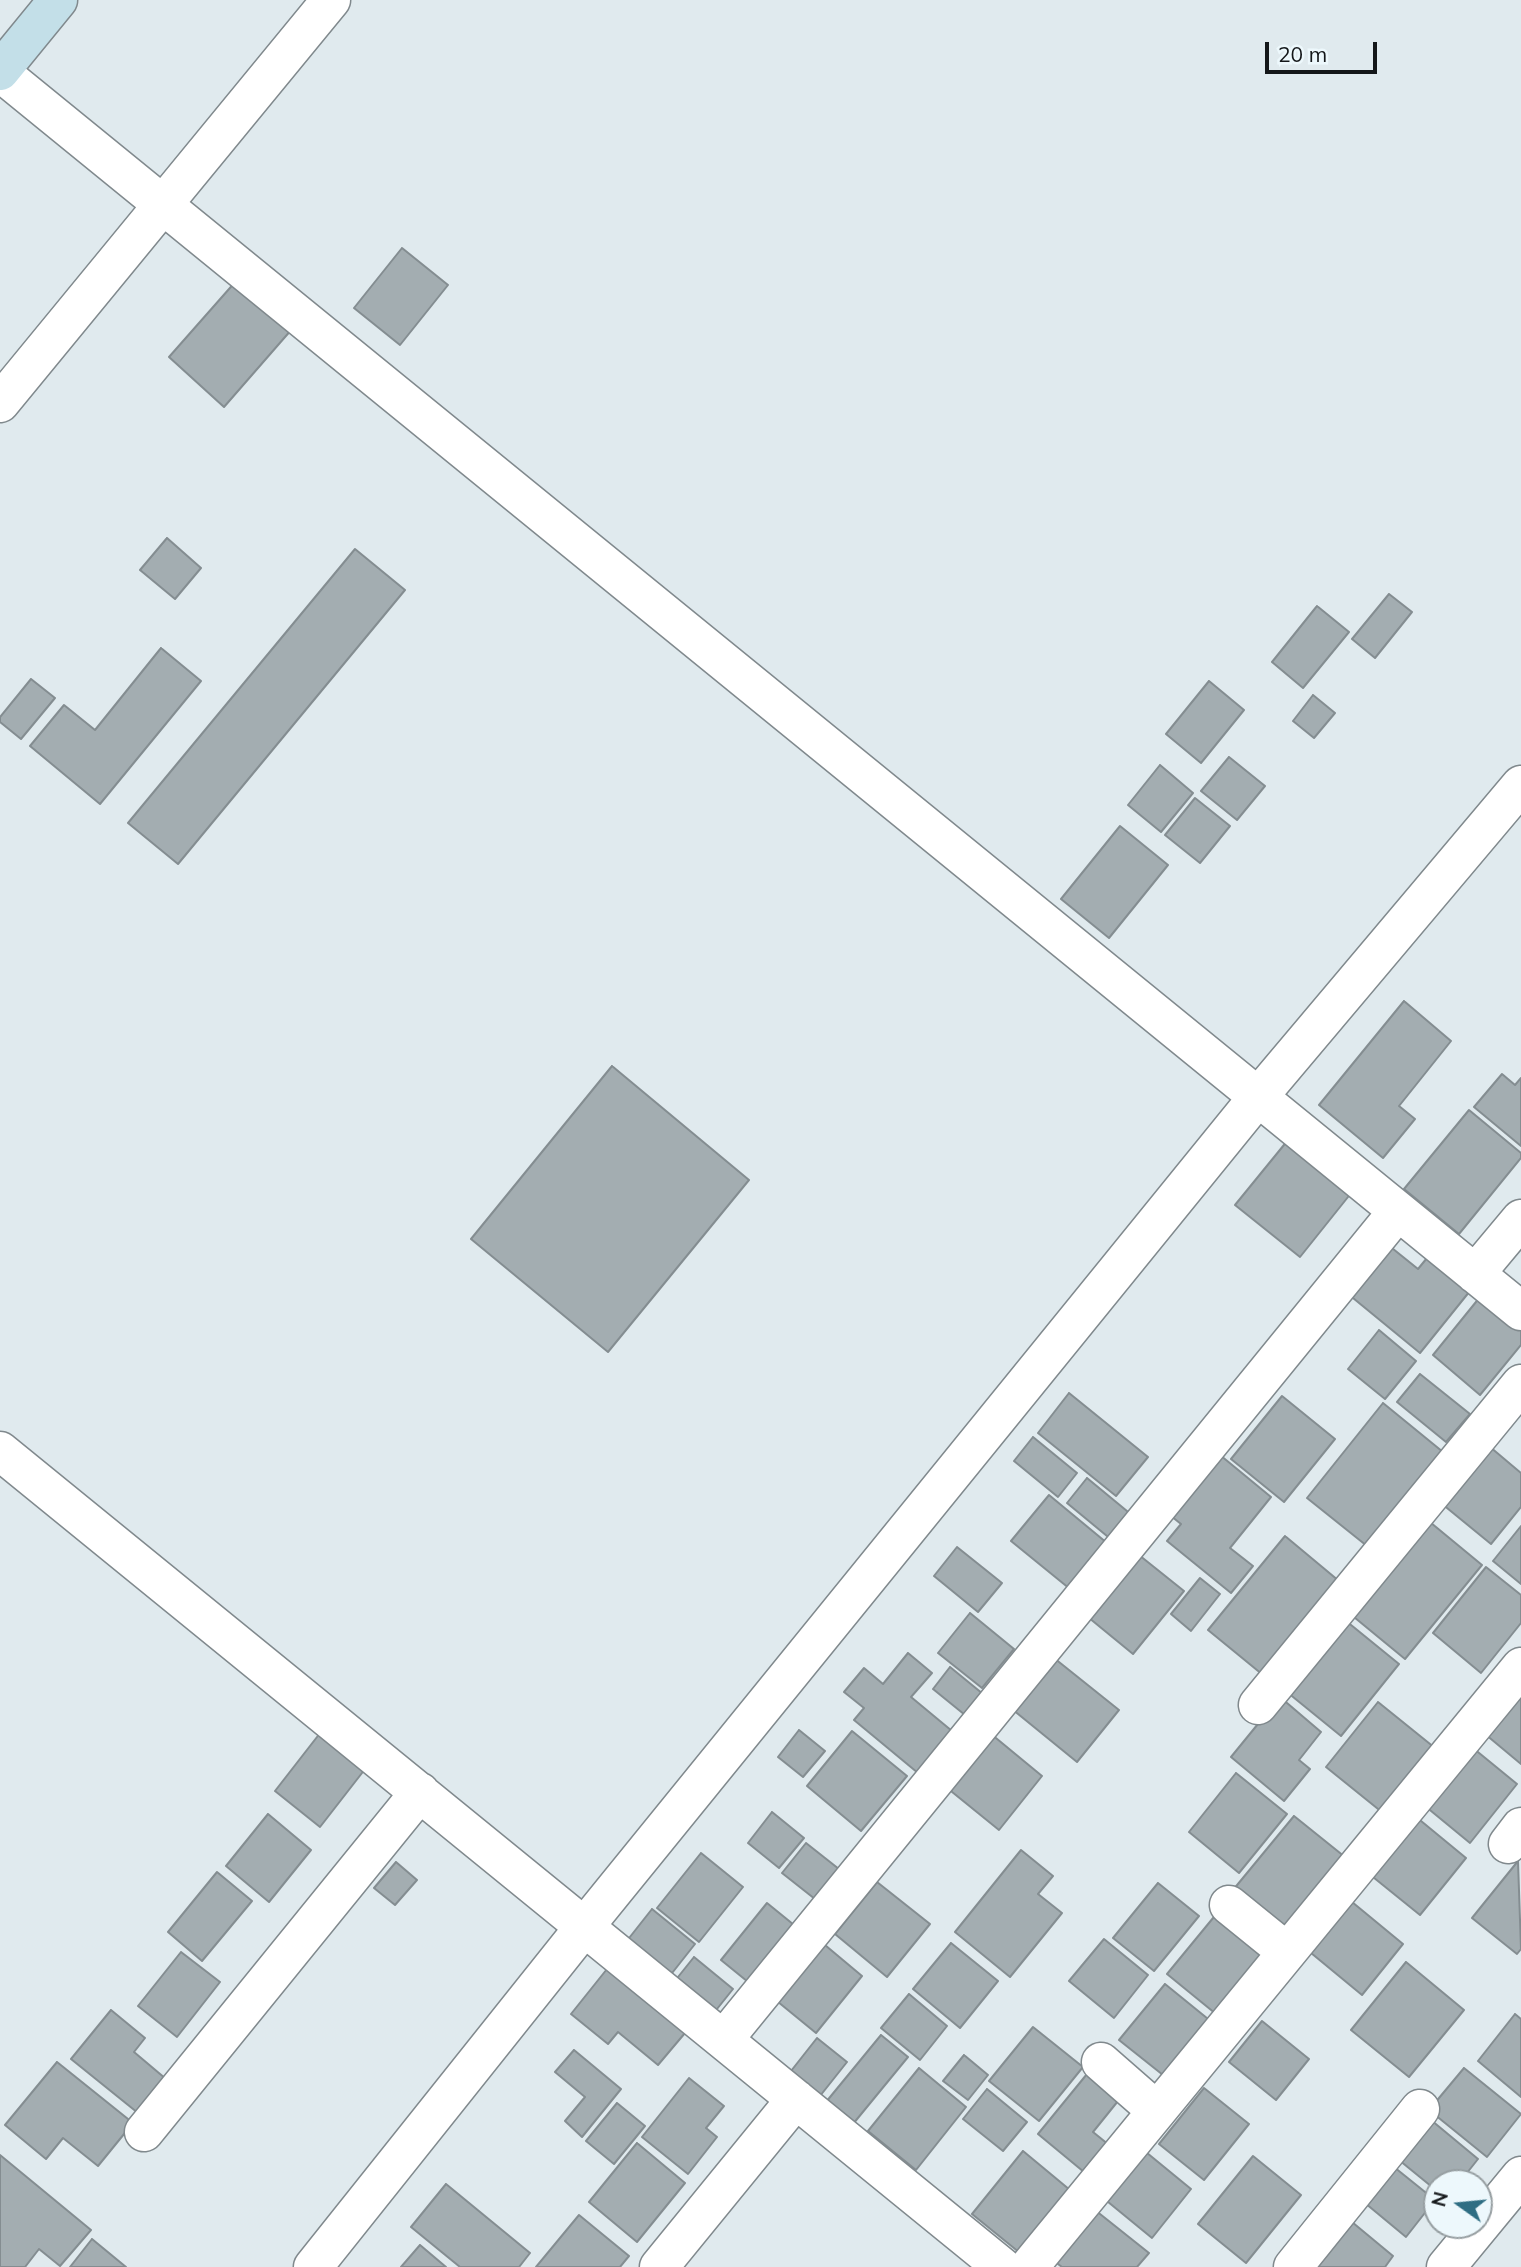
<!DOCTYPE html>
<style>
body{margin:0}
#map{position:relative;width:1521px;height:2267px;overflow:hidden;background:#e0eaee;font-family:Mulish,sans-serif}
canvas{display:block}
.north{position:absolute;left:1423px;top:2169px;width:70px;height:70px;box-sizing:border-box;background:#edf8fc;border:2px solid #969ea1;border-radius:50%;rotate:285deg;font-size:19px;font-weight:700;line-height:28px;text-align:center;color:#141719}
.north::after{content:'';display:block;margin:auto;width:24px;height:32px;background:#2f6e83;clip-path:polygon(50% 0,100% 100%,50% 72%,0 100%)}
.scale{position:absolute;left:1265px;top:42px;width:112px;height:32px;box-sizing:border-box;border:4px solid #141719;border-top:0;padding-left:9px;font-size:21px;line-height:24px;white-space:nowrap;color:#141719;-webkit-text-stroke:5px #edf8fc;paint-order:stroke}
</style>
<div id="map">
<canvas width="1521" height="2267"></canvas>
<div class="north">N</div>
<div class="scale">20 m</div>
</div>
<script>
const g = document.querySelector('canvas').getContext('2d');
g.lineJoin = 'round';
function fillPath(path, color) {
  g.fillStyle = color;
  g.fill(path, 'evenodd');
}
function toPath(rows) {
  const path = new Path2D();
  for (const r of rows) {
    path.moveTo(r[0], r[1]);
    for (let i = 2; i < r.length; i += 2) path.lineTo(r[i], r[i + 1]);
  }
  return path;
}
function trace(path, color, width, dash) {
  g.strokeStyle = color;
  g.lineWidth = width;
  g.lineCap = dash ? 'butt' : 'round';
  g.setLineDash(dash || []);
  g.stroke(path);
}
const building = toPath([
 [402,248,448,285,400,345,354,308,402,248],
 [244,272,299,321,224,407,169,357,244,272],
 [167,538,201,568,175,599,140,570,167,538],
 [355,549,405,590,178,864,128,823,355,549],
 [1389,594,1412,612,1375,658,1352,639,1389,594],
 [1317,606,1349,632,1303,688,1272,662,1317,606],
 [161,648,201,681,100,804,30,746,64,705,95,730,161,648],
 [31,679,55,698,21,739,0,722,0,717,31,679],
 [1209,681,1244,710,1201,763,1166,734,1209,681],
 [1313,695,1335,713,1314,738,1293,721,1313,695],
 [1229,757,1265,786,1237,820,1201,791,1229,757],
 [1160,765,1193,793,1161,832,1128,805,1160,765],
 [1195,798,1230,826,1200,863,1165,835,1195,798],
 [1120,826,1168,865,1109,938,1061,899,1120,826],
 [1404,1001,1451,1041,1399,1106,1415,1119,1383,1158,1319,1105,1404,1001],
 [612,1066,749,1180,608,1352,471,1239,612,1066],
 [1502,1074,1515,1085,1521,1078,1521,1146,1474,1107,1502,1074],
 [1469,1110,1521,1153,1521,1158,1459,1234,1404,1189,1469,1110],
 [1288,1140,1352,1192,1300,1257,1235,1205,1288,1140],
 [1382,1240,1418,1269,1436,1247,1478,1281,1420,1353,1342,1289,1382,1240],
 [1480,1297,1521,1330,1521,1345,1480,1395,1433,1355,1480,1297],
 [1379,1330,1416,1361,1385,1399,1348,1369,1379,1330],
 [1420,1374,1470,1414,1446,1442,1397,1402,1420,1374],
 [1069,1393,1148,1457,1116,1496,1038,1433,1069,1393],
 [1282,1396,1335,1439,1284,1502,1231,1459,1282,1396],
 [1383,1403,1443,1452,1367,1546,1307,1498,1383,1403],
 [1033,1437,1077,1473,1058,1497,1014,1461,1033,1437],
 [1483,1441,1521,1473,1521,1507,1491,1544,1436,1499,1483,1441],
 [1220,1455,1271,1497,1230,1548,1253,1566,1231,1593,1167,1541,1181,1524,1171,1516,1220,1455],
 [1087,1478,1133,1516,1113,1541,1067,1503,1087,1478],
 [1049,1495,1107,1543,1070,1589,1011,1541,1049,1495],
 [1419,1513,1482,1565,1405,1659,1343,1608,1419,1513],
 [1521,1526,1521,1584,1493,1561,1521,1526],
 [1285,1536,1339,1581,1263,1675,1208,1630,1285,1536],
 [957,1547,1002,1583,978,1612,934,1576,957,1547],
 [1134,1551,1184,1591,1133,1654,1083,1613,1134,1551],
 [1486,1567,1521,1595,1521,1623,1481,1673,1433,1633,1486,1567],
 [1200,1578,1220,1594,1191,1631,1171,1614,1200,1578],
 [970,1613,1014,1649,982,1688,938,1653,970,1613],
 [1340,1616,1399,1664,1341,1736,1282,1688,1340,1616],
 [908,1653,932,1673,911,1697,952,1731,918,1773,854,1720,864,1708,844,1692,864,1668,883,1684,908,1653],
 [1049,1654,1119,1710,1077,1762,1007,1705,1049,1654],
 [950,1667,983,1694,965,1715,933,1689,950,1667],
 [1521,1689,1521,1764,1485,1734,1521,1689],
 [1280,1697,1321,1732,1299,1760,1310,1769,1284,1801,1231,1757,1280,1697],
 [1378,1702,1435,1748,1383,1813,1326,1767,1378,1702],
 [324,1728,369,1764,320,1827,275,1791,324,1728],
 [985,1729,1042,1776,999,1830,941,1783,985,1729],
 [799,1730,825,1751,803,1777,778,1757,799,1730],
 [852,1731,907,1776,861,1831,807,1786,852,1731],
 [1473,1748,1517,1784,1470,1843,1425,1806,1473,1748],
 [1236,1773,1287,1814,1239,1873,1189,1832,1236,1773],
 [772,1812,804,1838,779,1868,748,1843,772,1812],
 [268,1814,311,1850,269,1902,226,1866,268,1814],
 [1294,1816,1345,1857,1284,1932,1233,1890,1294,1816],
 [1415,1816,1466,1858,1420,1915,1368,1873,1415,1816],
 [806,1843,844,1873,820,1903,782,1873,806,1843],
 [1021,1850,1053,1876,1038,1894,1062,1913,1010,1977,955,1932,1021,1850],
 [701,1853,743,1887,699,1942,657,1908,701,1853],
 [1518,1861,1521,1949,1517,1954,1472,1918,1518,1861],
 [396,1862,417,1880,395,1905,374,1888,396,1862],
 [217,1872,252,1901,202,1961,168,1932,217,1872],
 [877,1882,930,1924,887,1977,835,1934,877,1882],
 [1158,1883,1199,1916,1154,1971,1113,1938,1158,1883],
 [1346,1897,1403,1944,1362,1995,1305,1948,1346,1897],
 [767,1903,799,1929,753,1986,721,1960,767,1903],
 [652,1909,695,1944,665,1982,622,1947,652,1909],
 [1218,1912,1267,1951,1216,2014,1167,1974,1218,1912],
 [1104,1939,1148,1975,1114,2018,1069,1981,1104,1939],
 [819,1940,862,1976,816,2033,772,1997,819,1940],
 [951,1943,998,1981,960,2028,913,1989,951,1943],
 [181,1952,220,1982,177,2037,138,2006,181,1952],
 [694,1957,733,1989,709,2019,670,1987,694,1957],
 [1406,1962,1464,2010,1409,2077,1351,2030,1406,1962],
 [607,1969,685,2033,658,2065,618,2032,608,2044,571,2014,607,1969],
 [1165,1984,1213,2023,1168,2079,1119,2040,1165,1984],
 [909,1994,947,2026,920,2060,881,2028,909,1994],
 [111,2010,145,2038,134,2052,166,2079,138,2113,71,2059,111,2010],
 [1515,2014,1521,2019,1521,2097,1478,2061,1515,2014],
 [1262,2021,1309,2059,1276,2100,1229,2062,1262,2021],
 [1033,2027,1083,2067,1039,2121,989,2081,1033,2027],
 [881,2035,908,2057,853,2124,826,2102,881,2035],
 [817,2038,847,2062,820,2096,791,2071,817,2038],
 [574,2050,621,2089,582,2137,565,2121,585,2097,555,2072,574,2050],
 [964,2055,988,2075,968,2100,943,2081,964,2055],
 [57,2062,133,2123,98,2166,63,2138,46,2159,5,2125,57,2062],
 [919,2068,966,2107,916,2170,868,2131,919,2068],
 [1464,2068,1521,2114,1487,2157,1429,2110,1464,2068],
 [1087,2074,1118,2101,1093,2132,1114,2149,1090,2177,1038,2134,1087,2074],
 [689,2078,724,2106,706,2128,717,2137,688,2174,642,2137,689,2078],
 [1204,2088,1249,2124,1204,2180,1159,2144,1204,2088],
 [987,2089,1027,2122,1003,2151,963,2119,987,2089],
 [617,2103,645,2126,614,2164,586,2141,617,2103],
 [1431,2120,1478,2159,1459,2183,1437,2183,1437,2191,1399,2160,1431,2120],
 [637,2143,685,2183,637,2242,589,2202,637,2143],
 [1141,2148,1191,2189,1152,2238,1102,2197,1141,2148],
 [1023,2151,1070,2190,1020,2253,972,2214,1023,2151],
 [0,2155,91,2230,60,2266,39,2249,25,2267,0,2267,0,2155],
 [1253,2156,1301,2195,1246,2263,1198,2224,1253,2156],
 [1394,2167,1435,2200,1406,2237,1365,2203,1394,2167],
 [446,2184,530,2253,519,2267,460,2267,411,2227,446,2184],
 [1095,2210,1149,2253,1137,2267,1062,2267,1054,2261,1095,2210],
 [579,2215,629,2256,620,2267,536,2267,579,2215],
 [1352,2222,1393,2256,1385,2267,1315,2267,1352,2222],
 [92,2239,126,2267,70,2267,92,2239],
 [420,2245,446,2267,401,2267,420,2245]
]);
const minor = toPath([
 [0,72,1521,1311],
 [0,403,331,0],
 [1475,1274,1521,1219],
 [0,1451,1002,2267],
 [1258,1705,1521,1384],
 [1508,1844,1521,1827],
 [1229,1905,1287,1952],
 [724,2039,1398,1211],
 [1101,2062,1157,2111],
 [144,2132,420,1792],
 [659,2267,796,2099],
 [1029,2267,1521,1667],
 [1293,2267,1420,2109],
 [1446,2267,1521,2176]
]);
const tertiary = toPath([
 [313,2267,585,1926,1258,1097,1521,785]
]);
const secondary = toPath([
 [0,71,58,0]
]);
fillPath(building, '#a3adb1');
trace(building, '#848d91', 2);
trace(minor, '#80898d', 41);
trace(tertiary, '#80898d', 41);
trace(secondary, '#80898d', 41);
trace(minor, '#fff', 38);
trace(tertiary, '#fff', 38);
trace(secondary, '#c3dfe8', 38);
</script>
